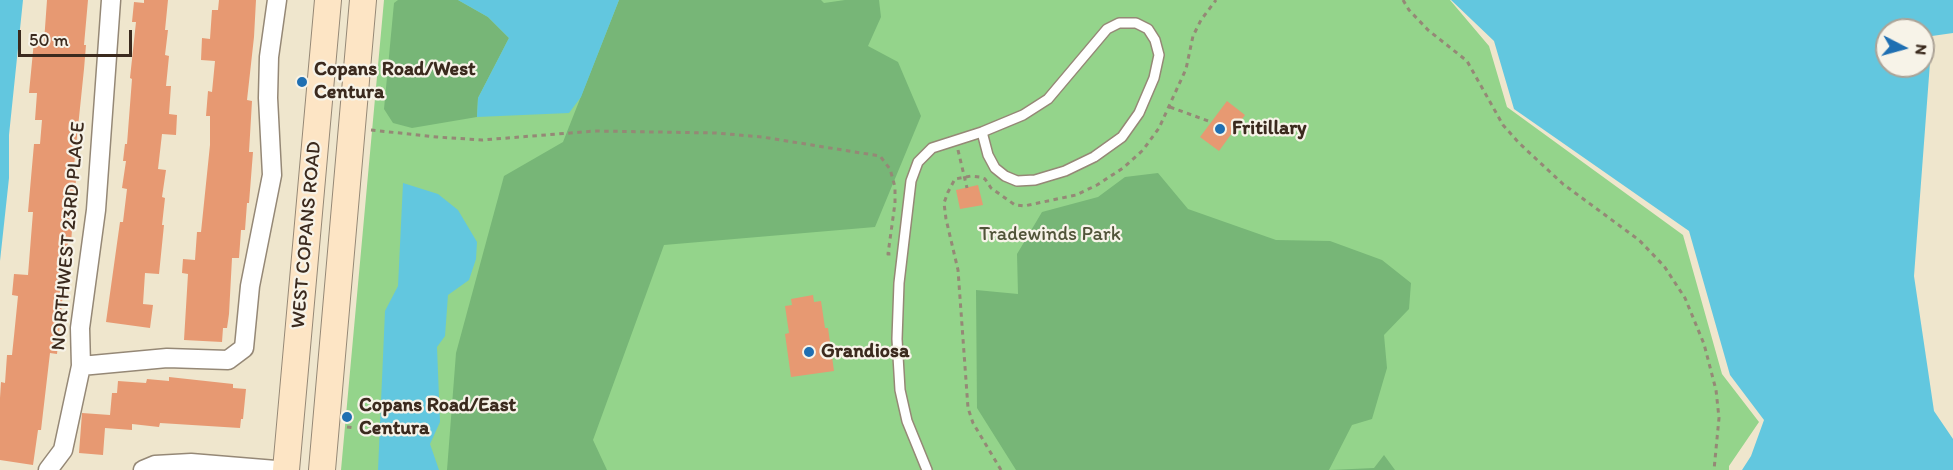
<!DOCTYPE html>
<style>
body{margin:0}
#map{position:relative;width:1953px;height:470px;overflow:hidden;background:#efe6cd;font-family:Itim,sans-serif}
canvas{display:block}
.north{position:absolute;left:1875px;top:18px;width:60px;height:60px;box-sizing:border-box;background:#f7f3e8;border:2px solid #aca397;border-radius:50%;rotate:96deg;font-size:16px;font-weight:700;line-height:24px;text-align:center;color:#3b2a1e}
.north::after{content:'';display:block;margin:auto;width:21px;height:27px;background:#1f6fb2;clip-path:polygon(50% 0,100% 100%,50% 72%,0 100%)}
.scale{position:absolute;left:18px;top:30px;width:114px;height:27px;box-sizing:border-box;border:3px solid #3b2a1e;border-top:0;padding-left:8px;font-size:18px;line-height:21px;white-space:nowrap;color:#3b2a1e;-webkit-text-stroke:4px #f7f3e8;paint-order:stroke}
</style>
<div id="map">
<canvas width="1953" height="470"></canvas>
<div class="north">N</div>
<div class="scale">50 m</div>
</div>
<script>
const g = document.querySelector('canvas').getContext('2d');
g.lineJoin = 'round';
function fillPath(path, color) {
  g.fillStyle = color;
  g.fill(path, 'evenodd');
}
function toPath(rows) {
  const path = new Path2D();
  for (const r of rows) {
    path.moveTo(r[0], r[1]);
    for (let i = 2; i < r.length; i += 2) path.lineTo(r[i], r[i + 1]);
  }
  return path;
}
function trace(path, color, width, dash) {
  g.strokeStyle = color;
  g.lineWidth = width;
  g.lineCap = dash ? 'butt' : 'round';
  g.setLineDash(dash || []);
  g.stroke(path);
}
function drawText(font, color, halo, rows, align = 'center') {
  g.font = font + ' Itim,sans-serif';
  g.lineWidth = 4.5;
  g.setLineDash([]);
  g.textBaseline = 'middle';
  g.strokeStyle = halo;
  g.fillStyle = color;
  for (const [text, x, y, turn = 0] of rows) {
    g.save();
    g.translate(x, y);
    g.rotate((+turn || 0) * Math.PI / 180);
    g.textAlign = isNaN(turn) ? turn : align;
    if (halo) g.strokeText(text, 0, 0);
    g.fillText(text, 0, 0);
    g.restore();
  }
}
const green = toPath([
 [384,0,1450,0,1489,46,1507,107,1683,235,1722,374,1759,422,1729,466,1729,470,341,470]
]);
const forest = toPath([
 [398,0,458,0,488,17,509,38,478,98,477,117,412,128,393,123,384,109,394,3],
 [619,0,821,0,824,3,845,0,879,0,881,17,868,46,898,62,921,116,875,227,664,245,593,440,607,470,447,470,456,353,504,176,563,142],
 [1158,173,1188,209,1276,240,1330,241,1382,260,1411,283,1409,309,1384,335,1387,368,1372,419,1352,425,1329,470,1016,470,977,408,976,290,1018,294,1017,254,1042,212,1098,197,1125,177],
 [1384,455,1395,470,1330,470,1374,468]
]);
const water = toPath([
 [0,0,23,0,9,135,9,178,0,261],
 [458,0,619,0,581,97,569,113,477,117,478,98,509,38,488,17],
 [1451,0,1953,0,1953,33,1932,36,1914,276,1934,411,1953,439,1953,470,1742,470,1751,456,1764,420,1730,375,1689,231,1514,109,1494,41],
 [1887,30,1923,30,1923,66,1887,66],
 [403,183,438,194,458,210,477,242,476,259,469,280,448,295,445,336,437,347,440,422,430,444,439,470,378,470,385,311,398,286]
]);
const building = toPath([
 [47,0,88,0,84,45,86,45,84,69,74,166,77,166,71,243,68,243,57,354,50,353,41,430,38,430,33,465,0,460,0,398,1,382,5,383,7,355,12,355,14,336,18,296,12,295,14,274,28,275,33,212,28,212,34,144,40,144,42,120,35,120,37,93,29,93,34,41,44,42],
 [144,0,168,0,165,30,168,30,165,55,169,56,166,86,171,86,169,114,177,115,176,135,162,134,158,169,166,170,162,197,165,198,162,225,164,225,159,274,145,273,143,304,153,305,150,328,106,322,120,222,123,222,127,189,122,188,126,161,123,161,125,144,127,144,132,79,130,78,136,22,132,22,134,2,144,3],
 [219,0,256,0,254,37,247,100,252,101,249,152,253,152,249,203,247,203,245,230,241,230,239,258,232,258,229,314,227,328,223,328,222,342,184,340,188,274,182,273,183,259,195,260,197,232,201,232,210,145,210,116,206,116,208,91,212,92,215,61,201,60,202,38,210,39,212,10,218,10],
 [1227,101,1245,115,1219,151,1200,137],
 [978,185,983,205,960,209,956,190],
 [813,295,814,302,821,301,825,328,828,328,834,371,791,377,785,334,789,333,785,306,792,305,791,299],
 [169,377,233,384,233,388,246,389,243,419,241,419,240,428,160,423,159,427,132,424,132,430,105,428,103,455,79,453,82,413,110,415,112,393,117,393,118,381,146,383,147,379,169,381]
]);
const path = toPath([
 [1403,0,1409,10,1428,30,1467,61,1503,125,1519,143,1563,184,1639,240,1664,266,1685,298,1704,344,1716,390,1719,418,1714,470],
 [1170,107,1211,122],
 [371,130,437,137,482,140,595,131,716,133,762,137,880,156,890,169,895,187,895,203,888,254,891,254],
 [958,150,967,188],
 [347,427,355,428],
 [1001,470,973,423,968,408,958,270,946,219,944,203,948,192,955,179,971,176,980,177,985,179,991,188,1015,205,1024,206,1076,195,1097,185,1123,168,1143,150,1159,128,1186,69,1193,36,1201,20,1216,0]
]);
const service = toPath([
 [927,470,907,421,900,390,897,339,899,283,911,181,918,162,932,148,982,132,1023,115,1048,99,1107,29,1119,23,1136,23,1148,29,1155,40,1159,55,1154,78,1139,113,1122,137,1094,157,1065,171,1035,180,1017,181,1005,176,995,168,988,155,982,132]
]);
const minor = toPath([
 [81,366,167,358,228,360,244,348,250,286,272,175,268,98,269,57,277,0],
 [48,470,63,450,81,366,80,328,96,210,111,0],
 [143,470,155,465,191,463,276,470]
]);
const secondary = toPath([
 [286,470,328,0],
 [322,470,363,0]
]);
const markers = [
 [302,82,6,"#1f6fb2"],
 [1220,129,6,"#1f6fb2"],
 [809,352,6,"#1f6fb2"],
 [347,417,6,"#1f6fb2"]
];
const poiNames = [
 ["Copans Road/West",314,70],
 ["Centura",314,93],
 ["Fritillary",1232,129],
 ["Grandiosa",821,352],
 ["Copans Road/East",359,406],
 ["Centura",359,429]
];
const streetNames = [
 ["WEST COPANS ROAD",307,235,-85],
 ["NORTHWEST 23RD PLACE",69,236,-85]
];
const parkNames = [
 ["Tradewinds Park",1050,235]
];
fillPath(green, '#94d48b');
fillPath(forest, '#77b677');
fillPath(water, '#62c7df');
fillPath(building, '#e79972');
trace(service, '#958876', 12);
trace(minor, '#958876', 21);
trace(secondary, '#958876', 28);
trace(path, '#958876', 3, [4.5, 4.5]);
trace(service, '#fff', 9);
trace(minor, '#fff', 18);
trace(secondary, '#fde5c5', 26);
for (const [x, y, r, color] of markers) {
  const dot = new Path2D();
  dot.arc(x, y, r, 0, 2 * Math.PI);
  g.fillStyle = color;
  g.fill(dot);
  trace(dot, '#f7f3e8', 2);
}
drawText('bold 20px', '#3b2a1e', '#f7f3e8', poiNames, 'left');
drawText('20px', '#3b2a1e', '#f7f3e8', streetNames);
drawText('20px', '#515439', '#f7f3e8', parkNames);
</script>
